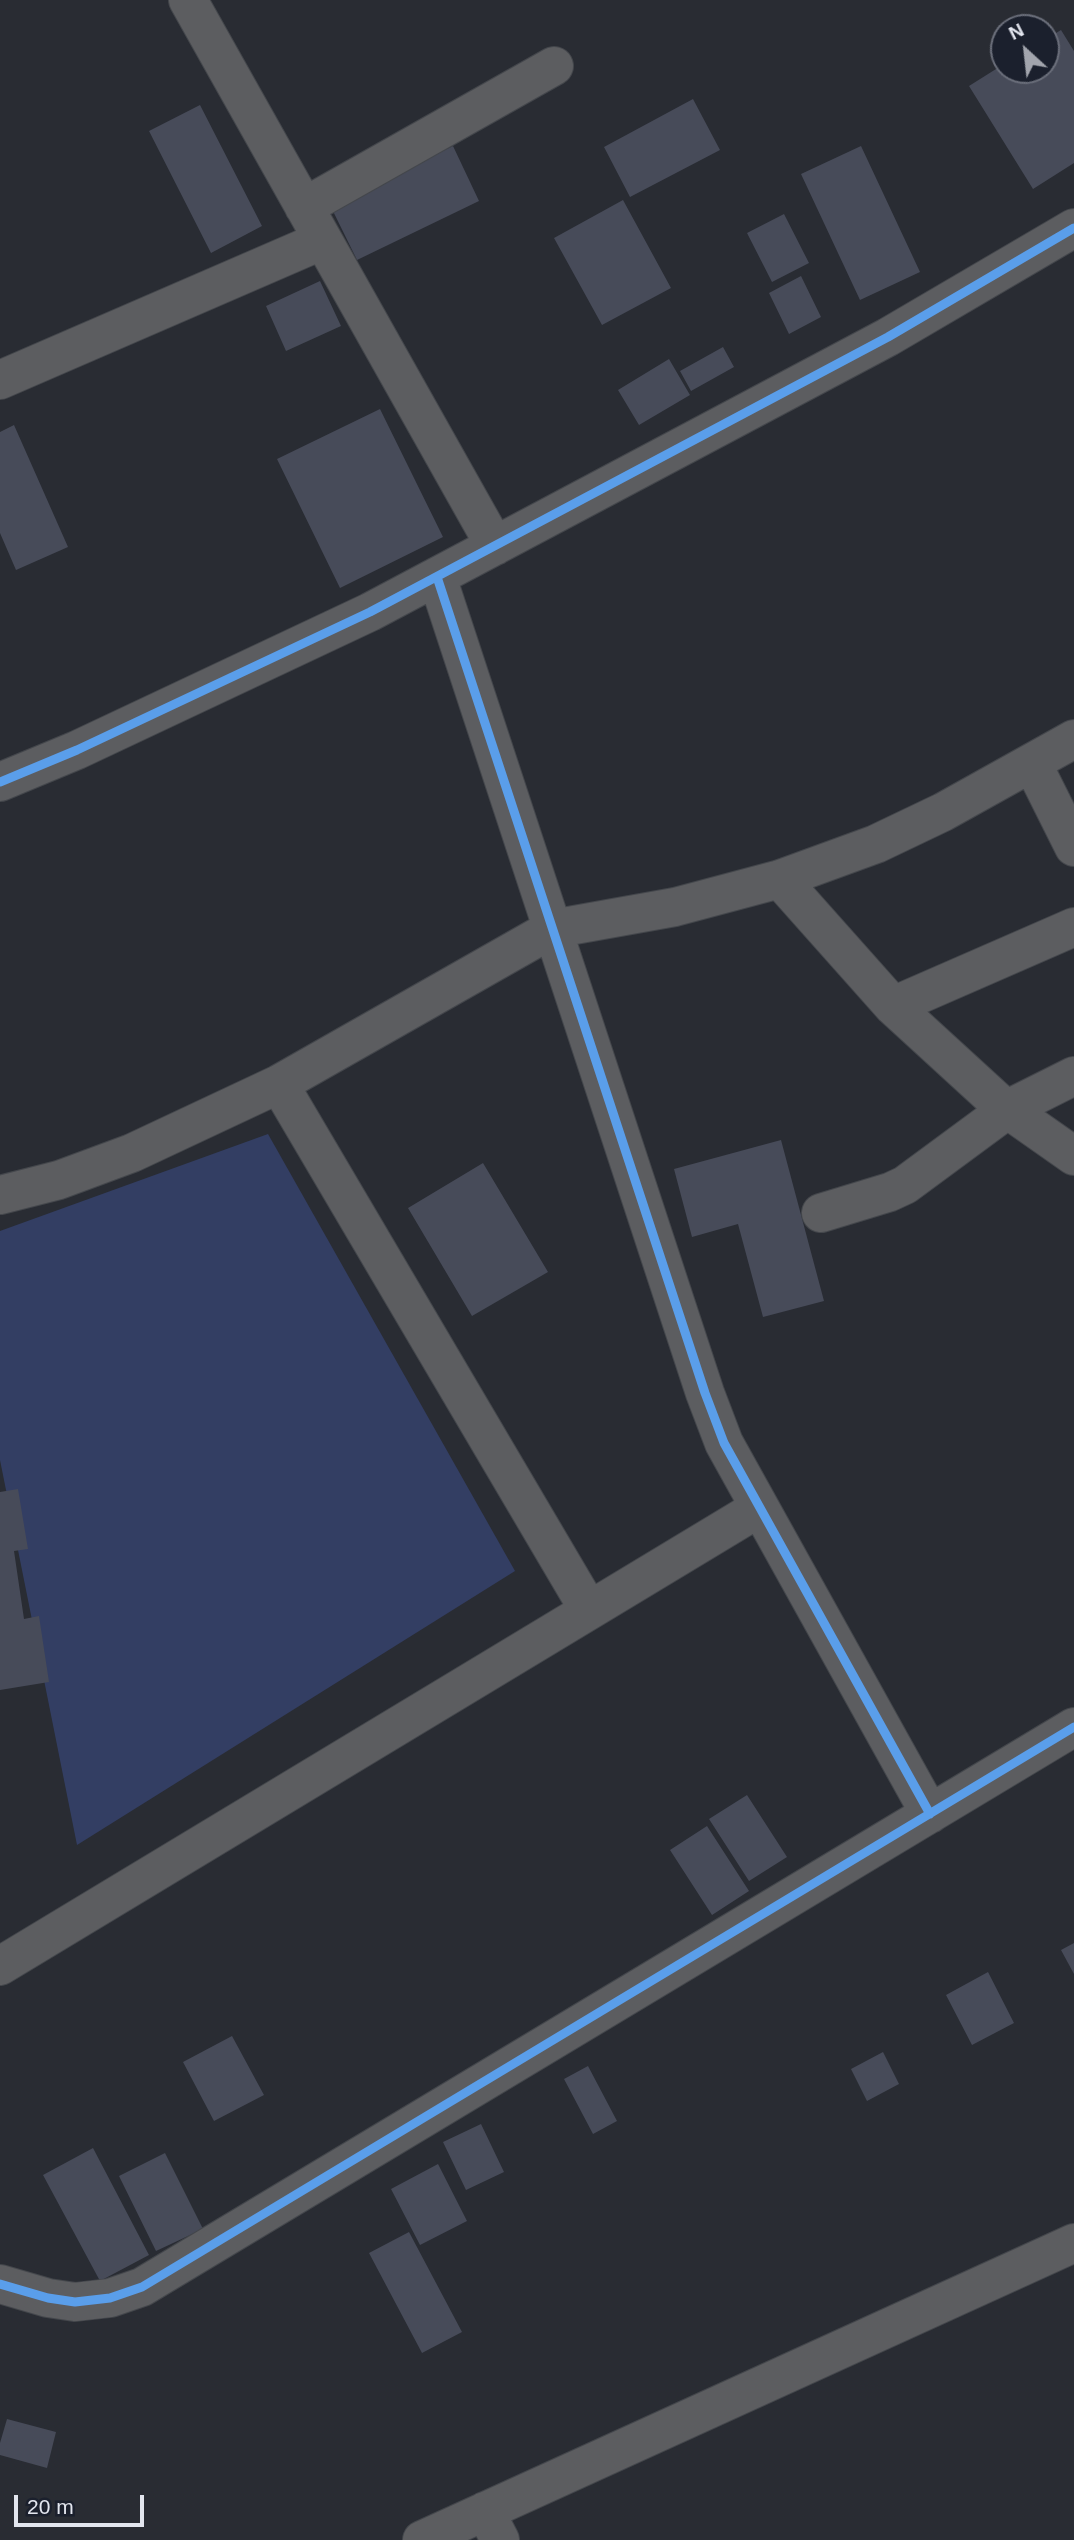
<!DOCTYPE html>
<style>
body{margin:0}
#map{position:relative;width:1074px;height:2540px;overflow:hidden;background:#292c33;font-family:Helvetica,sans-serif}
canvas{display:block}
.north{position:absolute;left:990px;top:14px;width:70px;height:70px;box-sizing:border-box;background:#1b202d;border:2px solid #6b6f7b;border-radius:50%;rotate:333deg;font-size:19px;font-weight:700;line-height:28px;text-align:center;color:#e3e6ef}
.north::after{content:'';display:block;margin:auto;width:24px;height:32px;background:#a2a5ad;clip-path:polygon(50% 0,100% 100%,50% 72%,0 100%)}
.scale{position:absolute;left:14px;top:2495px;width:130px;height:32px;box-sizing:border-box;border:4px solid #e3e6ef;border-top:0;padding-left:9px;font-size:21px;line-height:24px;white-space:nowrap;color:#e3e6ef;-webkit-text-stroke:5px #1b202d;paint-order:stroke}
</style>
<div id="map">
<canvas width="1074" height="2540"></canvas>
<div class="north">N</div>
<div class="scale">20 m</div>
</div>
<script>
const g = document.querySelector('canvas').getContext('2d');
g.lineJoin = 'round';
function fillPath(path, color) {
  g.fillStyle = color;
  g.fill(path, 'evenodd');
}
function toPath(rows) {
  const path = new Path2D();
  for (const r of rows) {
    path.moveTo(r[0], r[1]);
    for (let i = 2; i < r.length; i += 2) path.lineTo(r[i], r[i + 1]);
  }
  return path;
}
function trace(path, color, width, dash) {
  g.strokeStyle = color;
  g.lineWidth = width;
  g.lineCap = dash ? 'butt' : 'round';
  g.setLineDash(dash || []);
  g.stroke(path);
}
const green = toPath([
 [268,1134,515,1571,77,1845,0,1460,0,1231]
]);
const building = toPath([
 [1061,30,1074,51,1074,163,1033,189,969,86,1004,64,1004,70,1046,70,1046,39],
 [693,99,720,150,630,197,604,147],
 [200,105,262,226,211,253,149,131],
 [453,146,479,201,357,260,330,205],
 [861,146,920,272,860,300,801,174],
 [623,200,671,288,602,325,554,238],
 [784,214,809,263,772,282,747,233],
 [801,276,821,317,789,334,769,293],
 [320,281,341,326,286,351,266,306],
 [723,347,734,367,691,391,680,371],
 [669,359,690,395,639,425,618,390],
 [380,409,443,537,340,588,277,459],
 [14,425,68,547,16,570,0,533,0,432],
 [781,1140,824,1301,763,1317,738,1224,692,1237,674,1169],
 [483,1163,548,1272,472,1316,408,1208],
 [18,1489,28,1549,14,1551,24,1619,39,1616,49,1682,0,1690,0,1492],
 [747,1795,787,1857,749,1881,709,1819],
 [707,1826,749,1891,712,1915,670,1850],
 [1074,1943,1074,1974,1061,1950],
 [988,1972,1014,2023,972,2045,946,1995],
 [232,2036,264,2095,214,2121,183,2062],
 [883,2052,899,2084,867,2101,851,2069],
 [588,2066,617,2121,593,2134,564,2079],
 [481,2124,504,2172,466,2190,443,2142],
 [93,2148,149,2255,100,2281,43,2175],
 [165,2153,203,2229,156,2251,119,2176],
 [438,2164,467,2221,420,2245,391,2189],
 [409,2232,462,2332,422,2353,369,2253],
 [7,2419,56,2432,47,2468,0,2455,0,2443]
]);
const minor = toPath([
 [188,0,495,546],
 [304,207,554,66],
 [0,380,323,240],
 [437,577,705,1393,724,1443,930,1814],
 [1032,763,1074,847],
 [0,782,77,750,370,612,888,337,1074,228],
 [780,879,893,1006,1000,1104,1074,1156],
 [893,1006,1074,927],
 [279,1084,589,1610],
 [0,1195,59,1180,132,1153,279,1084,552,929,675,907,780,879,876,844,943,812,1074,739],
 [821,1213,890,1192,905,1185,1008,1109,1074,1076],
 [0,1966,759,1508],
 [0,2284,48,2298,75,2302,110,2298,142,2287,1074,1727],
 [485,2511,500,2540],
 [422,2540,1074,2243]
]);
const cycleway = toPath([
 [437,577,705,1393,724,1443,930,1814],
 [0,782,77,750,370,612,888,337,1074,228],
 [0,2284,48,2298,75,2302,110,2298,142,2287,1074,1727]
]);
fillPath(green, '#333e63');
fillPath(building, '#474b59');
trace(minor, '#44474c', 40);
trace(minor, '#5c5d60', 38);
trace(cycleway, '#5a9eea', 9);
</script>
